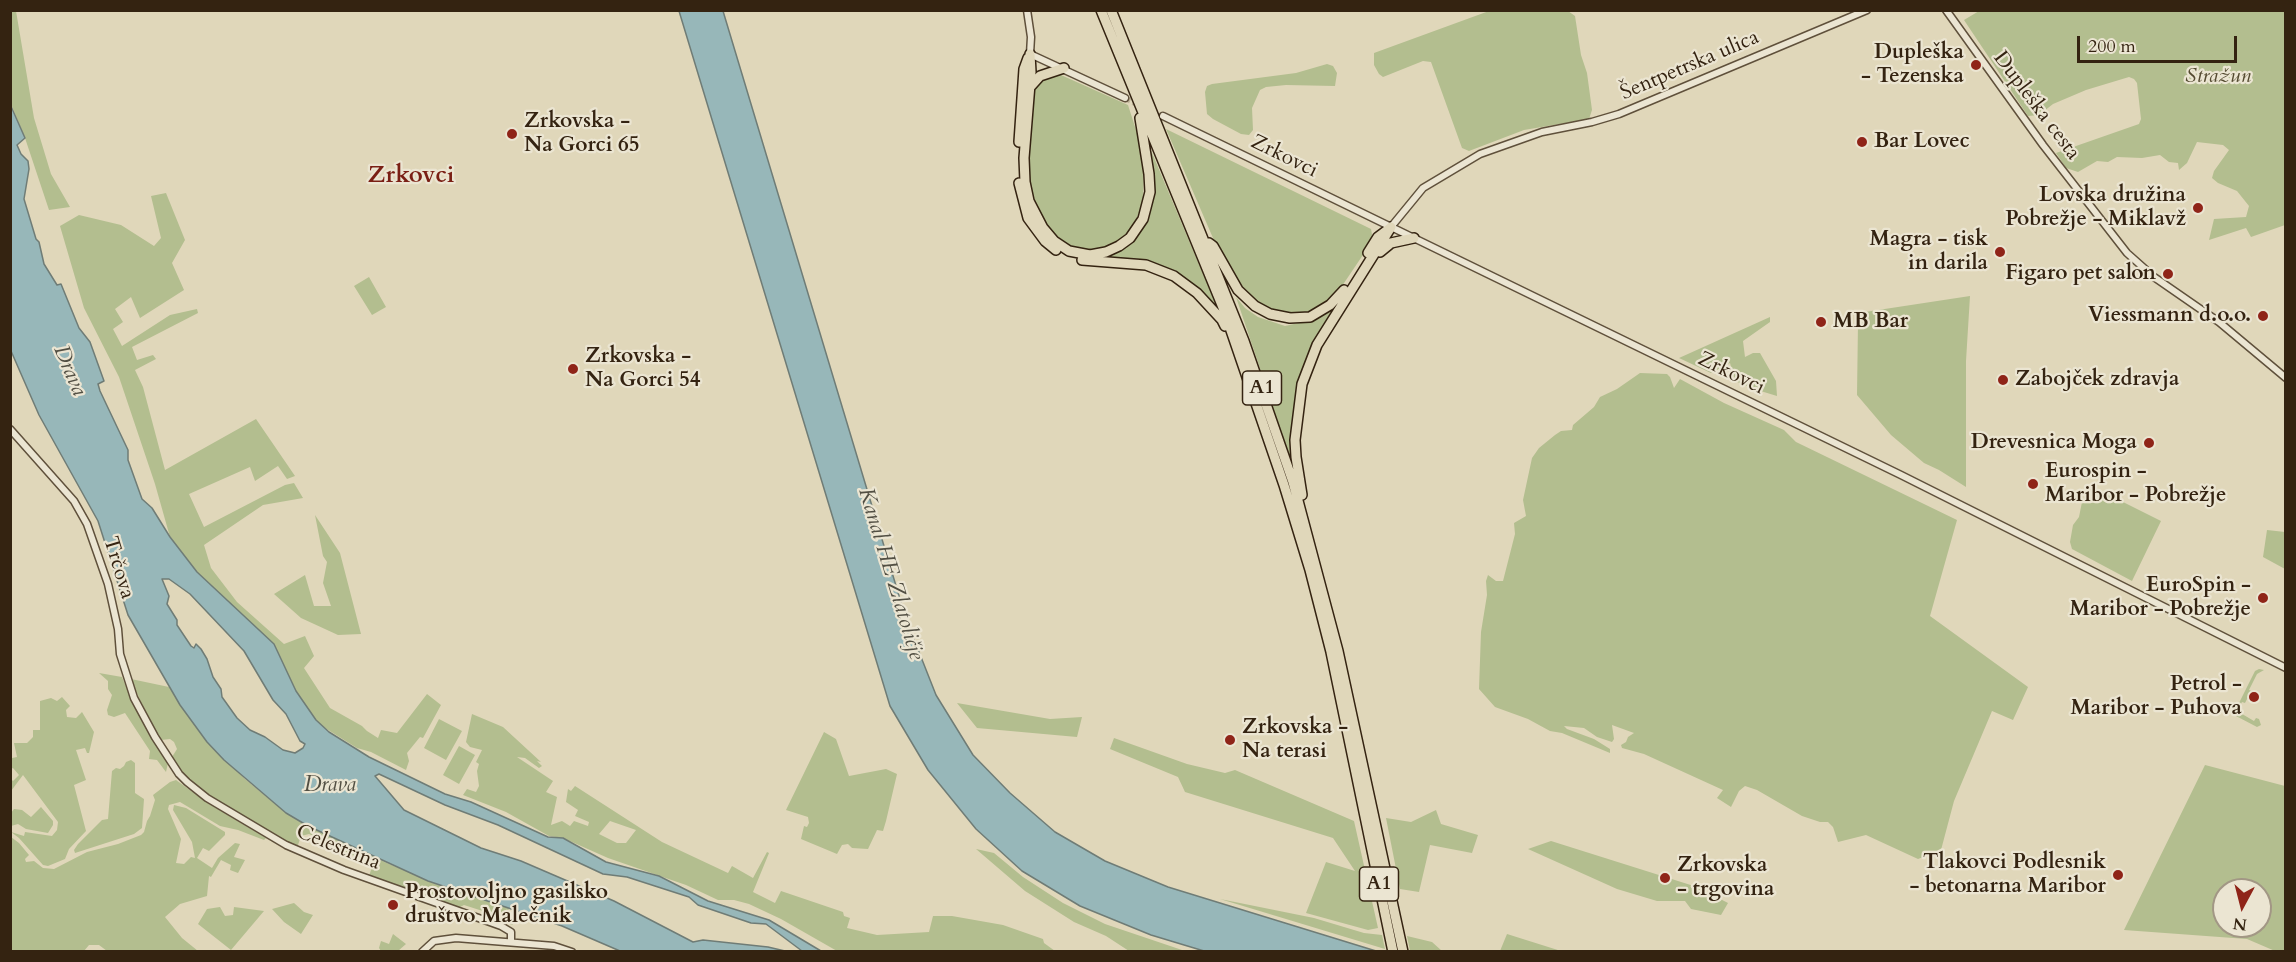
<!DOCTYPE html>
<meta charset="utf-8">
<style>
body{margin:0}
#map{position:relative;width:2296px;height:962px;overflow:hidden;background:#e0d7ba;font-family:Cardo,serif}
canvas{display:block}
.frame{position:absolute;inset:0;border:12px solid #342311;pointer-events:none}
.north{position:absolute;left:2212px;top:878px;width:60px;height:60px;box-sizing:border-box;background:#ebe5d2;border:2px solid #a29785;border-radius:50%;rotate:187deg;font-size:16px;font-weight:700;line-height:24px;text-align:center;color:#342311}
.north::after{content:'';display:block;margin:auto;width:21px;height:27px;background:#8f2418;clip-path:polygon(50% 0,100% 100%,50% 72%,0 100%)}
.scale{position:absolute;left:2077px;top:36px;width:160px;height:27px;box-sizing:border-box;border:3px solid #342311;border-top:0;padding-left:8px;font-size:18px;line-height:21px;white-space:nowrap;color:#342311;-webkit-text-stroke:4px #ebe5d2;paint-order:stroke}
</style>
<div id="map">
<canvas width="2296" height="962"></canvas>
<div class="frame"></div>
<div class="north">N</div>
<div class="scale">200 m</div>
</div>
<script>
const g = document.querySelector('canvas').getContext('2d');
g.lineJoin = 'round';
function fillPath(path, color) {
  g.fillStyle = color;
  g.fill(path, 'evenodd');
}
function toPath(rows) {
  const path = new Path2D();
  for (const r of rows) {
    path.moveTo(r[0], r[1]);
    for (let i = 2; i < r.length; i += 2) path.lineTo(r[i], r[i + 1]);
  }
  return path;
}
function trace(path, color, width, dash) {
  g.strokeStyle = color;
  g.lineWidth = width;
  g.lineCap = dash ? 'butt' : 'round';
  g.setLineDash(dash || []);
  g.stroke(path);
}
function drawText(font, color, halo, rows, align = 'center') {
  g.font = font + ' Cardo,serif';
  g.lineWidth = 4.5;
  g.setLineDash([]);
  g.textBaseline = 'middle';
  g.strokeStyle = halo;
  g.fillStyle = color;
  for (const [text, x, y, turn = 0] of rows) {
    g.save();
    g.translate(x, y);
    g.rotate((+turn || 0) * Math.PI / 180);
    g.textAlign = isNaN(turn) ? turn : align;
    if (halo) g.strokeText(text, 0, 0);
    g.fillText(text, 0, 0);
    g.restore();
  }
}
const green = toPath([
 [10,11,16,11,34,118,51,174,70,207,49,210,25,138,11,104],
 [1489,11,1568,11,1575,16,1581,55,1587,73,1592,110,1589,119,1524,130,1469,151,1462,148,1431,62,1423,61,1383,77,1379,74,1374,65,1374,53],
 [1979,11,2285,11,2285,225,2251,237,2246,228,2209,240,2214,219,2246,217,2249,206,2237,191,2218,183,2212,178,2214,171,2229,150,2223,145,2197,142,2187,163,2179,170,2178,163,2169,162,2160,155,2142,158,2117,157,2108,162,2097,161,2078,172,2066,168,2056,153,2139,124,2141,119,2137,83,2134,79,2129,77,2086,90,2053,104,2039,115,2028,116,1964,20],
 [1327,64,1333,66,1337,73,1335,86,1286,85,1266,87,1260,90,1252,108,1253,130,1249,135,1241,134,1213,119,1207,114,1205,92,1207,86,1212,84,1296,73],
 [1052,74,1061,75,1128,105,1144,155,1143,203,1136,220,1123,238,1102,248,1085,251,1071,247,1057,239,1046,226,1035,208,1025,162,1034,93,1037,82],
 [1166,129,1371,229,1373,240,1338,292,1328,303,1301,316,1274,313,1248,297,1216,245],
 [1150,148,1216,305,1194,286,1161,266,1136,259,1103,257,1124,248,1136,239,1146,222],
 [166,193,185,240,172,263,184,290,140,318,131,297,115,309,123,322,113,329,122,346,170,315,197,309,198,313,132,347,137,360,153,355,156,359,135,370,143,387,165,470,256,419,295,476,287,479,278,466,255,481,250,467,189,494,204,527,285,485,294,483,303,498,263,505,204,545,211,568,237,602,284,644,305,636,314,656,304,668,330,708,362,726,367,731,378,738,381,730,397,733,427,694,441,705,423,738,420,737,407,753,409,761,406,770,371,752,357,748,317,723,296,691,274,644,197,572,170,537,155,484,119,377,84,308,60,226,79,215,121,225,154,246,161,238,151,196],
 [369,277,386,307,372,315,354,286],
 [1970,296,1966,361,1966,487,1939,470,1924,463,1891,435,1857,395,1858,323,1865,312],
 [1236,297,1245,308,1258,317,1285,326,1316,319,1328,313,1337,303,1314,345,1297,389,1294,412,1293,462,1291,461],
 [1770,317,1770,322,1743,341,1745,357,1753,353,1760,353,1776,381,1777,396,1754,389,1735,381,1730,363,1711,373,1679,358],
 [1640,373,1667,374,1670,377,1674,388,1680,379,1724,403,1784,430,1796,442,1957,520,1930,616,2028,687,2013,720,1992,711,1954,801,1941,850,1918,859,1866,835,1838,842,1833,827,1828,822,1820,822,1802,816,1757,790,1745,786,1739,791,1731,807,1717,798,1723,790,1644,754,1622,748,1621,745,1626,742,1628,737,1634,733,1612,725,1614,739,1612,742,1597,737,1584,728,1564,726,1567,729,1594,739,1610,749,1610,753,1562,733,1550,731,1528,719,1495,707,1479,689,1481,632,1487,595,1486,581,1488,575,1496,581,1503,581,1515,534,1514,523,1526,516,1523,500,1532,458,1539,448,1555,435,1561,431,1572,430,1573,425,1594,407,1600,397,1617,389],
 [2091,486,2161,521,2132,581,2072,549,2070,542,2073,525,2079,517,2082,502],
 [315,515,340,553,361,634,338,635,301,618,274,594,305,575,314,606,331,606,323,583,327,562,323,556],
 [2267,530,2285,532,2285,569,2263,557],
 [2259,669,2264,670,2257,674,2249,690,2251,691,2245,703,2242,702,2237,711,2254,721,2256,718,2259,719,2261,725,2257,727,2236,716,2234,713,2255,671],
 [99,673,122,677,134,706,168,763,166,772,157,760,149,759,150,751,125,713,114,717,108,715,107,710,112,695,108,689,108,681],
 [131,679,169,687,207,742,245,779,286,813,308,826,389,864,448,888,508,907,513,925,497,920,495,915,464,905,458,908,409,892,408,887,406,887,407,891,369,876,372,867,363,863,363,860,309,834,301,836,298,845,290,845,226,806,199,788,183,773,172,757,177,749,174,742,170,739,161,740,140,700],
 [62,697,70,706,66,710,67,717,76,718,82,712,94,732,89,753,87,753,85,748,76,750,86,780,74,785,86,831,69,849,65,859,48,866,43,865,19,838,11,832,24,836,25,832,52,836,57,830,58,822,23,775,11,791,11,779,13,781,19,775,13,768,11,769,11,752,12,758,17,757,14,743,27,743,33,737,33,730,40,730,40,701,51,698,57,701],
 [957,703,1050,719,1082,717,1077,737,977,728],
 [472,714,503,727,541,762,537,761,542,766,539,768,525,758,517,757,553,781,546,792,557,797,551,825,562,821,570,826,574,821,588,826,589,822,575,816,578,810,566,802,568,789,571,791,575,786,662,842,728,873,732,866,753,878,767,852,769,853,753,892,775,903,781,891,843,912,844,916,850,918,847,928,877,935,929,932,933,916,952,916,1003,925,1043,939,1044,943,1055,951,837,951,781,919,749,904,734,900,718,900,686,885,608,858,563,838,549,836,506,812,463,795,467,789,476,792,479,786,477,771,479,764,476,762,482,750,470,747,466,742],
 [610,821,636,830,626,843,617,843,599,834],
 [439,719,462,731,446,760,424,748],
 [824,732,836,739,849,776,886,769,897,774,886,821,883,831,877,830,868,849,852,848,848,844,842,845,837,854,801,839,804,826,807,827,809,823,808,817,786,810],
 [1114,738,1187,764,1225,773,1235,770,1354,821,1378,928,1368,930,1306,913,1326,862,1355,871,1333,838,1185,792,1178,777,1110,749],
 [459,746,475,755,459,784,443,775],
 [131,760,135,763,135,793,144,799,142,828,134,834,75,853,74,850,78,844,102,820,108,819,112,771,116,768,120,769,124,766,126,762],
 [2205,765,2285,786,2285,951,2275,951,2247,939,2124,930],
 [2224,890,2260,890,2260,926,2224,926],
 [176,780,209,804,266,838,264,840,238,830,220,826,180,802,169,805,168,809,181,839,176,863,184,864,191,857,195,858,192,842,173,810,174,805,186,808,225,832,225,835,209,851,203,848,197,858,212,868,218,858,235,843,240,844,234,857,245,860,238,873,230,870,231,865,221,860,211,877,209,876,207,896,180,904,165,917,182,938,198,951,107,951,99,945,89,945,84,951,11,951,11,837,19,843,29,855,25,859,26,862,34,861,43,868,54,869,87,852,118,844,141,835,144,832,147,821,150,816,155,800,153,795,170,782],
 [41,807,53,821,53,825,48,833,26,829,18,824,11,826,11,813,14,809,22,810,31,817],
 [1436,810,1441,824,1478,835,1472,853,1430,845,1419,892,1400,889,1386,818,1411,822],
 [1551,841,1697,887,1728,903,1721,915,1691,909,1685,901,1657,901,1617,889,1528,849],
 [976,849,994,853,1023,877,1063,903,1105,924,1185,951,1129,951,1106,936,1074,922,1025,891],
 [1220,899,1314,918,1364,933,1382,935,1385,949],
 [294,903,304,912,313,915,301,934,284,922,272,909],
 [220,907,225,916,233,915,234,907,264,911,231,950,198,924,207,909],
 [393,934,406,944,398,951,381,951,379,948,381,941,389,944],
 [1507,934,1561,951,1500,951],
 [1407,936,1432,942,1442,951,1410,951]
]);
const water = toPath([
 [679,11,723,11,906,619,936,695,973,755,1010,793,1055,832,1105,861,1168,887,1376,951,1204,951,1151,935,1080,906,1022,871,976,829,928,770,890,706,679,11],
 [10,104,25,138,17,145,21,154,28,161,29,169,24,199,36,239,39,242,44,264,57,285,61,284,79,328,90,342,104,381,98,384,100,391,128,450,128,460,142,499,152,508,170,537,197,572,274,644,296,691,316,720,329,732,369,757,445,794,471,802,548,837,563,838,606,862,659,876,708,901,769,920,821,951,802,951,766,924,751,923,698,905,689,897,627,877,603,874,498,825,445,805,379,774,375,776,404,810,481,848,521,861,614,901,693,942,703,940,768,947,785,951,620,951,562,926,428,881,308,826,286,813,224,760,207,742,180,705,128,615,98,521,39,415,11,351,10,104],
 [162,579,169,579,190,594,244,651,273,700,286,714,300,741,305,744,303,748,295,753,283,750,265,737,250,730,237,718,222,697,221,689,213,677,207,659,201,649,196,644,194,648,191,646,177,625,177,620,167,604,169,596,162,579]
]);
const tertiaryTunnel = toPath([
 [1125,98,1141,106]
]);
const tertiary = toPath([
 [1027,10,1031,37,1030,54,1125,98],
 [1946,10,2043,145,2127,253,2154,277,2219,322,2286,378],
 [1163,116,1901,475,2286,668],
 [1391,227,1423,188,1480,154,1542,132,1592,122,1619,114,1867,10],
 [10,429,74,501,87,524,108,584,118,629,120,654,134,698,155,737,179,774,187,782,207,798,286,845,344,870,501,926,511,932,511,942],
 [422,952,434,941,456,938,554,946,572,952]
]);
const motorway = toPath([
 [1101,10,1224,310,1284,485,1310,570,1331,652,1393,952],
 [1111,10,1244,341,1293,482,1338,651,1403,952],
 [1030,54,1031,72,1024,158,1025,182,1029,201,1043,228,1054,241,1069,251,1090,255,1106,252,1119,246,1130,238,1143,219,1150,192,1149,174,1140,118],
 [1031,86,1040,76,1064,68],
 [1019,142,1024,69,1028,58],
 [1019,183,1028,218,1045,241,1056,250],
 [1209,243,1213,246,1238,290,1255,306,1270,314,1290,318,1310,317,1330,305,1344,290],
 [1380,252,1391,243,1414,238],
 [1368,253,1378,237,1390,228],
 [1082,260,1146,265,1174,276,1197,293,1222,320,1225,326],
 [1302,495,1296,457,1295,440,1302,384,1317,345,1391,227]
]);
const markers = [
 [1976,65,6,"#8f2418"],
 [512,134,6,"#8f2418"],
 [1862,142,6,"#8f2418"],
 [2198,208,6,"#8f2418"],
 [2000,252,6,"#8f2418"],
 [2168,274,6,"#8f2418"],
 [2263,316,6,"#8f2418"],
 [1821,322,6,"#8f2418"],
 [573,369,6,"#8f2418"],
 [2003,380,6,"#8f2418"],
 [2149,443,6,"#8f2418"],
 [2033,484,6,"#8f2418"],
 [2263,598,6,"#8f2418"],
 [2254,697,6,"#8f2418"],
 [1230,740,6,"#8f2418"],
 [2118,875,6,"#8f2418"],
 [1665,878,6,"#8f2418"],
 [393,905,6,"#8f2418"]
];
const shields = [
 [1262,388,39],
 [1379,884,39]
];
const shieldNames = [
 ["A1",1262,388],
 ["A1",1379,884]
];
const poiNames = [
 ["Dupleška",1964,53],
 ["- Tezenska",1964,77],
 ["Zrkovska -",524,122,"left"],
 ["Na Gorci 65",524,146,"left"],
 ["Bar Lovec",1874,142,"left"],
 ["Lovska družina",2186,196],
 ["Pobrežje - Miklavž",2186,220],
 ["Magra - tisk",1988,240],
 ["in darila",1988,264],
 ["Figaro pet salon",2156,274],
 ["Viessmann d.o.o.",2251,316],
 ["MB Bar",1833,322,"left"],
 ["Zrkovska -",585,357,"left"],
 ["Na Gorci 54",585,381,"left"],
 ["Zabojček zdravja",2015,380,"left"],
 ["Drevesnica Moga",2137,443],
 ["Eurospin -",2045,472,"left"],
 ["Maribor - Pobrežje",2045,496,"left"],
 ["EuroSpin -",2251,586],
 ["Maribor - Pobrežje",2251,610],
 ["Petrol -",2242,685],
 ["Maribor - Puhova",2242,709],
 ["Zrkovska -",1242,728,"left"],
 ["Na terasi",1242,752,"left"],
 ["Tlakovci Podlesnik",2106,863],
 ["- betonarna Maribor",2106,887],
 ["Zrkovska",1677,866,"left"],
 ["- trgovina",1677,890,"left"],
 ["Prostovoljno gasilsko",405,893,"left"],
 ["društvo Malečnik",405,917,"left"]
];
const streetNames = [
 ["Šentpetrska ulica",1690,66,-23],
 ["Dupleška cesta",2036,106,53],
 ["Zrkovci",1284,157,26],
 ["Zrkovci",1731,374,26],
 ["Trčova",118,568,73],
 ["Celestrina",338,848,22]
];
const parkNames = [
 ["Stražun",2218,77]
];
const waterNames = [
 ["Drava",69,371,67],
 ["Kanal HE Zlatoličje",890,574,73],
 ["Drava",330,786]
];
const quarterNames = [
 ["Zrkovci",411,176]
];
fillPath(green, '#b3be8f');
fillPath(water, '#97b7b9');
trace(water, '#6f7c76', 1.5);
trace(tertiaryTunnel, '#beb398', 6, [6, 3]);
trace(tertiary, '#5f503b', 9);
trace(motorway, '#342311', 12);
trace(tertiary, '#ebe5d2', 6);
trace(motorway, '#e0d7ba', 9);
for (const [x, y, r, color] of markers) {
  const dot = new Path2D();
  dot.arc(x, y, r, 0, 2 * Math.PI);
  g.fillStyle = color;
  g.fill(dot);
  trace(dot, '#ebe5d2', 2);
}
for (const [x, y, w] of shields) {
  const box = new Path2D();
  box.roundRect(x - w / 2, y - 17, w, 34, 4.5);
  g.fillStyle = '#ebe5d2';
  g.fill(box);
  trace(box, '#342311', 1.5);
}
drawText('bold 20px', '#342311', null, shieldNames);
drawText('bold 21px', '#342311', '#ebe5d2', poiNames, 'right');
drawText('21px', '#342311', '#ebe5d2', streetNames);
drawText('italic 21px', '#544a30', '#ebe5d2', parkNames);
drawText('italic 22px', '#524f43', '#ebe5d2', waterNames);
drawText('bold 24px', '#7a1f14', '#ebe5d2', quarterNames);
</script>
